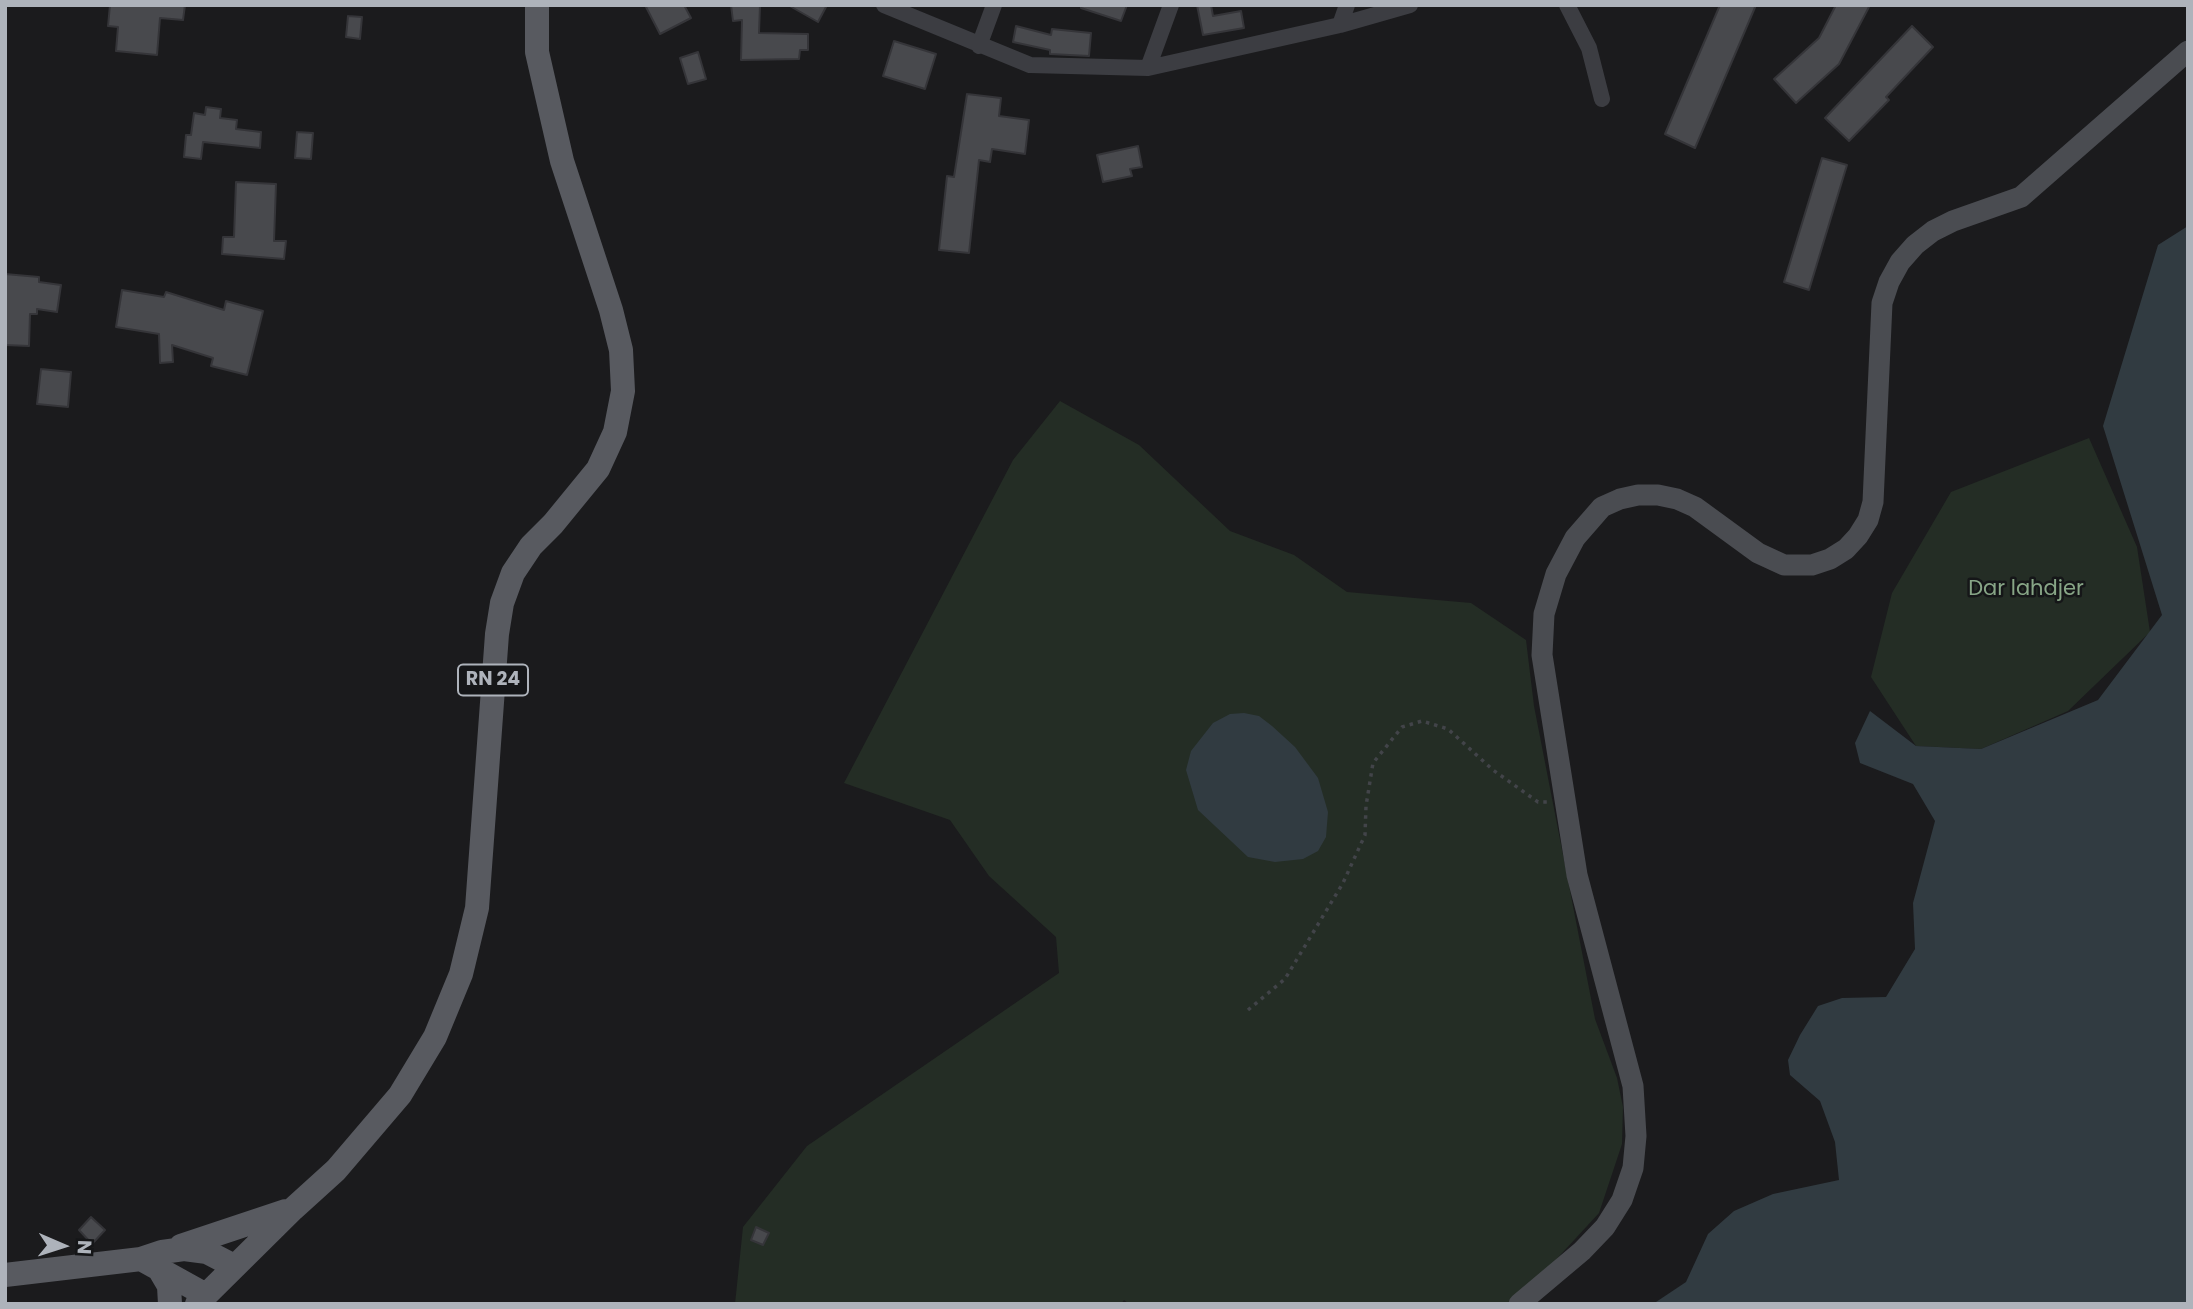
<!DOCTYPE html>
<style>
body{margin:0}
#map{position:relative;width:2193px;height:1309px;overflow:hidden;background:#1b1b1d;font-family:Poppins,sans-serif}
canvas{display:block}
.frame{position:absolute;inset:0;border:7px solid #aeb3bb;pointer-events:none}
.north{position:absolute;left:28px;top:1211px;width:70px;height:70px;-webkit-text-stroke:5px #151618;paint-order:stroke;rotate:93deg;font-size:19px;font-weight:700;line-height:28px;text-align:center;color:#aeb3bb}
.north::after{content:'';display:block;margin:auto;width:24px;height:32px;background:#aeb3bb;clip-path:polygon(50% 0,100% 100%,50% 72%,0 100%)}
</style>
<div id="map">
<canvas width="2193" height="1309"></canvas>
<div class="frame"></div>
<div class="north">N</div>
</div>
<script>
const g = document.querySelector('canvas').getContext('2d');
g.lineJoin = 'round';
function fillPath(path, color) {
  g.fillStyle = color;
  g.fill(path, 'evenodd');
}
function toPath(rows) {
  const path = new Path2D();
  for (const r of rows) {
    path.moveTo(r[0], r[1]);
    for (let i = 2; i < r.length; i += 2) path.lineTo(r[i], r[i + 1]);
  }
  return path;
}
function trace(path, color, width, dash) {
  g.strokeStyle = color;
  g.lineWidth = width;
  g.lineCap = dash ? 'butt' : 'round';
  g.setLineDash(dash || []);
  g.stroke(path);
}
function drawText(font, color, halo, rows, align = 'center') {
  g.font = font + ' Poppins,sans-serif';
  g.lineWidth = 5;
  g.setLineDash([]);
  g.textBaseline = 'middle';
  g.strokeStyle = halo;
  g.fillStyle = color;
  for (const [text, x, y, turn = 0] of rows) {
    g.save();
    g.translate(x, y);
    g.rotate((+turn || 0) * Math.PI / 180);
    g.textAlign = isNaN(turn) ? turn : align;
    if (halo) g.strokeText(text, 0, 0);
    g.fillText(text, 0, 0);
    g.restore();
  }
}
const green = toPath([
 [1060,401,1139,445,1230,531,1294,555,1347,592,1471,603,1526,640,1534,706,1595,1019,1617,1078,1623,1107,1622,1144,1599,1213,1552,1264,1507,1304,1129,1304,1124,1300,1121,1304,735,1304,743,1227,807,1146,1059,973,1056,937,989,876,950,820,844,783,1013,460],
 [2089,438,2137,547,2150,632,2068,711,1981,749,1916,746,1871,677,1892,593,1951,492]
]);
const water = toPath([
 [2188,226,2188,1304,1653,1304,1686,1282,1708,1234,1734,1211,1773,1194,1839,1180,1835,1142,1820,1101,1790,1075,1788,1060,1800,1035,1818,1006,1842,998,1886,997,1915,949,1913,903,1935,821,1913,784,1860,763,1855,743,1870,711,1916,746,1981,749,2098,700,2162,615,2103,426,2158,245],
 [1244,713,1259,716,1272,726,1295,747,1318,778,1328,812,1326,837,1318,851,1303,859,1275,862,1248,857,1198,810,1186,770,1191,751,1213,723,1230,714]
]);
const building = toPath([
 [110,5,185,5,183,20,160,18,157,55,116,51,118,27,108,26,110,5],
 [645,5,684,5,691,18,660,34,645,5],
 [731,5,760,5,759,33,808,34,808,50,800,50,799,59,741,60,742,20,733,21,731,5],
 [788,5,827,5,818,22,788,5],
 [1081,5,1127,5,1121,21,1081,8,1081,5],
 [1197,5,1211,5,1213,16,1241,11,1244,28,1203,35,1197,5],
 [1720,5,1756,5,1695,148,1665,134,1720,5],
 [1836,5,1870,5,1839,64,1796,103,1774,79,1819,38,1836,5],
 [348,16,362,17,360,39,346,37,348,16],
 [1016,26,1051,35,1052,29,1091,33,1089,56,1050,54,1050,50,1013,42,1016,26],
 [1912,26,1933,47,1886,97,1889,100,1849,141,1825,118,1912,26],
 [894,41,936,54,925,89,883,76,894,41],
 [698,52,706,79,688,84,680,58,698,52],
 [967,94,1001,98,999,116,1029,120,1025,154,992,149,990,162,979,160,969,253,939,250,947,176,954,177,967,94],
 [206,107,221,109,220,118,237,120,236,129,261,132,260,148,203,142,201,159,184,157,186,135,191,135,194,113,205,115,206,107],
 [297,132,313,133,311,159,295,158,297,132],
 [1138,146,1142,167,1130,169,1132,176,1103,182,1097,155,1138,146],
 [1822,158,1847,165,1809,290,1784,282,1822,158],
 [236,182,276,184,274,241,286,241,284,259,222,254,223,237,234,237,236,182],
 [5,274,39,277,39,282,61,285,57,312,37,309,37,314,30,314,29,346,5,345,5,274],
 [122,290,164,297,166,292,224,310,226,301,263,311,247,375,211,366,213,358,172,345,173,362,160,363,159,334,116,327,122,290],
 [41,369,71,372,68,407,37,404,41,369],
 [91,1217,105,1230,92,1244,79,1230,91,1217],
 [756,1227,769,1233,763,1245,751,1240,756,1227]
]);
const path = toPath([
 [1248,1010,1285,979,1343,883,1365,835,1366,806,1373,763,1402,727,1422,721,1448,729,1493,770,1538,802,1549,802]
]);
const street = toPath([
 [884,5,1030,65,1148,68,1340,25,1410,5],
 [1567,5,1589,48,1602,99],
 [1340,25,1347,5],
 [979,46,994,5],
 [1148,68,1171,5]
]);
const secondary = toPath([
 [1519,1304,1582,1251,1605,1227,1622,1200,1633,1168,1636,1136,1633,1086,1577,875,1542,655,1544,614,1556,574,1575,538,1602,507,1620,499,1638,495,1658,495,1677,499,1695,507,1758,553,1784,565,1812,565,1830,559,1846,549,1858,536,1868,520,1873,502,1882,303,1889,282,1900,262,1915,245,1933,231,1953,221,2021,197,2188,51]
]);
const primary = toPath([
 [181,1246,286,1211],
 [141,1259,206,1295],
 [159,1269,169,1286,170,1304],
 [5,1275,141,1259,162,1252,184,1249,207,1252,234,1266],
 [197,1304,293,1209,336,1170,400,1095,435,1037,461,974,477,908,497,634,502,603,513,573,531,546,553,524,598,469,615,432,623,391,621,350,611,310,562,161,537,52,537,5]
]);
const shields = [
 [493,680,70]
];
const shieldNames = [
 ["RN 24",493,680]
];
const parkNames = [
 ["Dar lahdjer",2026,590]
];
fillPath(green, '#242d25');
fillPath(water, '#313b41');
fillPath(building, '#48494d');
trace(building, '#353539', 2);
trace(path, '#424449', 3.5, [3.5, 5]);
trace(street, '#3c3d42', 16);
trace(secondary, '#4a4c51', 21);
trace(primary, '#585a60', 24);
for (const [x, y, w] of shields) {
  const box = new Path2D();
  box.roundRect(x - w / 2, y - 15.5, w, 31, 5);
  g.fillStyle = '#151618';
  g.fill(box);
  trace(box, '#aeb3bb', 2);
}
drawText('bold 19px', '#aeb3bb', null, shieldNames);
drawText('21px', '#87a586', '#151618', parkNames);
</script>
